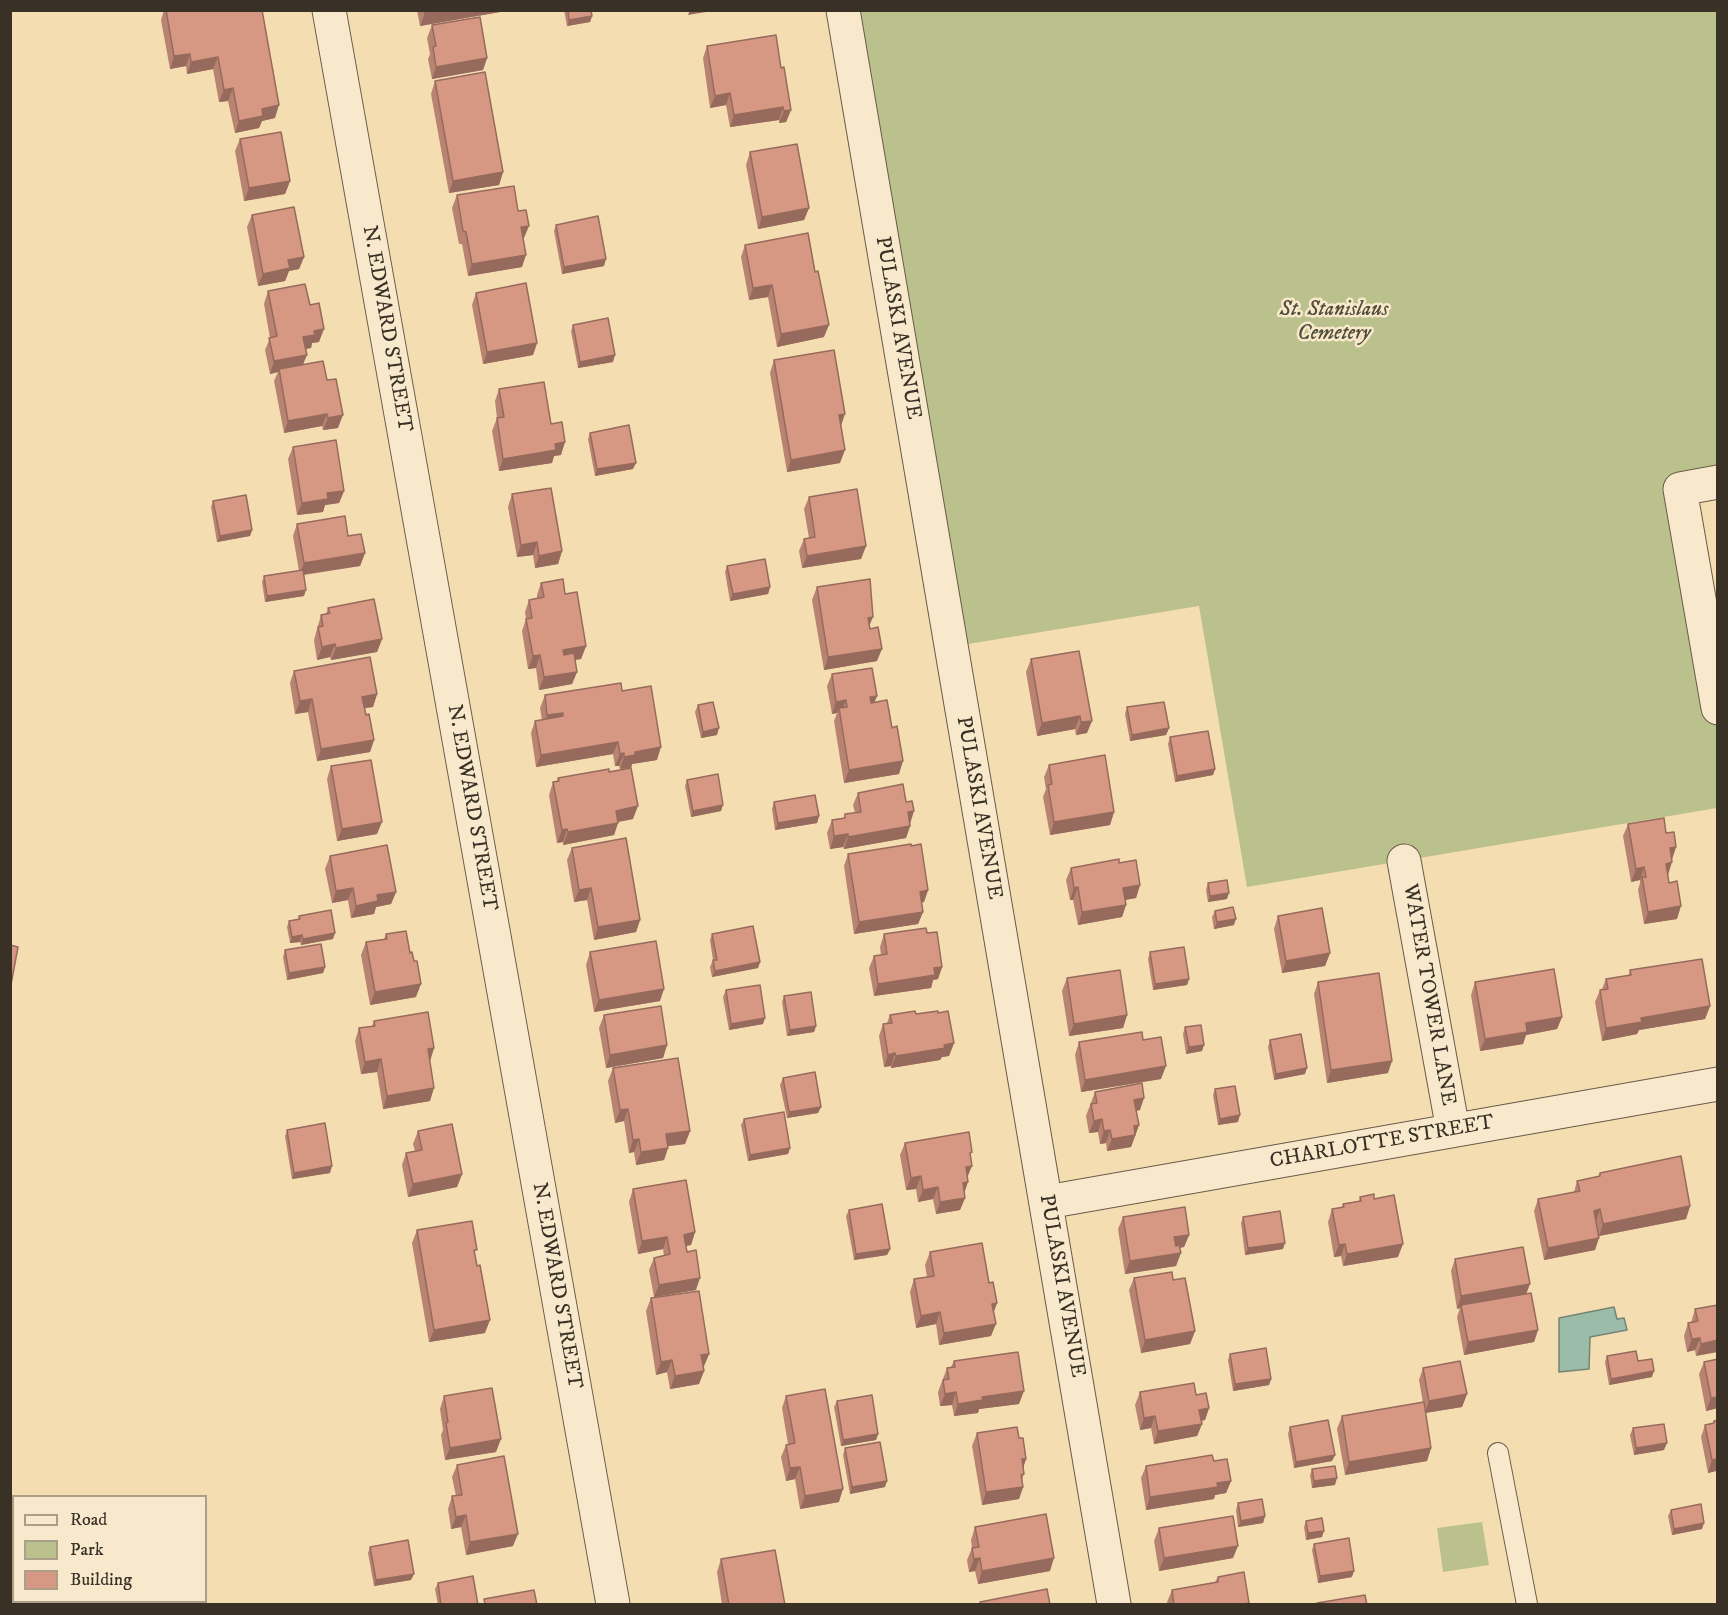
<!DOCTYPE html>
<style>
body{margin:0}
#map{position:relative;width:1728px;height:1615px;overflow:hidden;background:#f5ddb2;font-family:"IM FELL DW Pica",serif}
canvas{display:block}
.frame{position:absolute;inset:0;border:12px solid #393126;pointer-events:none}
.legend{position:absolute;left:12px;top:1495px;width:195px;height:108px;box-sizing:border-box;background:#f8e9cd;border:2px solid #ac9f8a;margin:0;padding:8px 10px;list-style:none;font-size:18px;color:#393126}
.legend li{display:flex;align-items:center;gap:12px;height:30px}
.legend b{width:30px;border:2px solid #ac9f8a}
</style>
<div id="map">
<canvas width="1728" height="1615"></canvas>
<div class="frame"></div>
<ul class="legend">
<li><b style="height:8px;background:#f8e9cd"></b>Road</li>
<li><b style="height:16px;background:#bbc18c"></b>Park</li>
<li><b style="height:16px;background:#d79883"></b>Building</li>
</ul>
</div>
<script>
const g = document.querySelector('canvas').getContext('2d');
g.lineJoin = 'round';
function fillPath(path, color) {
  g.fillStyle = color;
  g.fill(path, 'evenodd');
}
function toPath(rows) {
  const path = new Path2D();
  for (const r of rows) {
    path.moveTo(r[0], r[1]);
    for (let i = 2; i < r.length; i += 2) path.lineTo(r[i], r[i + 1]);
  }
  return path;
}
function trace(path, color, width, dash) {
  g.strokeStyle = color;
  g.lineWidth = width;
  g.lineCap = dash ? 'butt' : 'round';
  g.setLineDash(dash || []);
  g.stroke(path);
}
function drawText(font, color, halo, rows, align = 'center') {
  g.font = font + ' "IM FELL DW Pica",serif';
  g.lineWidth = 5;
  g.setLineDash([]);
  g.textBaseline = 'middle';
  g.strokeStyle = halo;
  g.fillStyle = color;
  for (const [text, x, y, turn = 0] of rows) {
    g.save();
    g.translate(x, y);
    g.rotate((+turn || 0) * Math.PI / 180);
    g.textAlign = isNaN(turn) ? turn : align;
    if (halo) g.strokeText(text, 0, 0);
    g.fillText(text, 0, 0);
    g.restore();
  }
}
const green = toPath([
 [843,11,1717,11,1717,482,1681,489,1717,708,1717,808,1247,887,1199,606,950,647],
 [1482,1522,1489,1565,1443,1572,1437,1528]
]);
const water = toPath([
 [1614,1307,1617,1319,1624,1318,1627,1330,1590,1337,1589,1369,1559,1372,1559,1318,1614,1307]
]);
const service = toPath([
 [1498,1453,1527,1604]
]);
const minor = toPath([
 [329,10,613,1604],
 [843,10,1114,1604],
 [1718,482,1680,489,1718,708],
 [1404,861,1453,1130],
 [1047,1202,1718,1084]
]);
const wall = toPath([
 [164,10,262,10,275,118,262,121,259,128,235,133,228,101,219,102,213,69,187,74,186,66,170,69,161,20],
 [417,10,500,10,500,12,420,26],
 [564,10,591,10,592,16,590,22,567,26],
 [432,25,487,58,483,70,432,79,428,59,430,54,427,38],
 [707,46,781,68,791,110,786,122,779,123,779,120,730,127,726,105,710,108,703,58],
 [435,81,503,172,499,185,449,193,431,94],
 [240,139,290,181,285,194,244,201,235,151],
 [750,152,809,208,804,220,758,229,746,165],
 [457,195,524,238,523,238,522,267,468,276,462,244,459,244,452,208],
 [252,215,304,257,299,269,289,271,285,281,258,286,247,227],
 [556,225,604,266,562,274,554,231],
 [745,245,824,337,777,347,768,297,749,300,741,257],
 [268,291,310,305,319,342,312,343,311,348,306,349,303,365,327,380,338,428,323,430,322,426,284,433,274,381,278,372,270,374,265,350,270,338,264,304],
 [476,293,537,343,533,355,483,364,472,305],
 [573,325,613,362,578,368,571,331],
 [774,360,841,426,840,463,787,472,770,373],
 [499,389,551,424,561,455,554,456,552,463,499,471,492,431,497,418,495,401],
 [590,433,633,469,595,476,588,439],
 [293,447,344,491,339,503,325,505,323,512,297,515,288,459],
 [512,494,562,551,558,564,535,568,533,555,517,557,508,507],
 [809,497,866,546,861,559,802,568,799,551,804,539,809,538,804,509],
 [213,501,252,530,250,536,217,542,211,507],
 [297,524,348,536,365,553,360,566,304,575,304,596,265,602,262,582,264,576,299,571,293,536],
 [727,566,770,587,768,594,730,601,725,572],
 [541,583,565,594,586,646,581,659,575,660,577,672,572,684,539,690,536,668,528,669,522,631,526,619,525,612,529,600,537,599,537,595],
 [817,587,869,627,877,661,824,670,812,600],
 [328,608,382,639,377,652,331,660,330,657,317,660,314,640,321,615,326,614],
 [1079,651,1087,733,1076,735,1075,729,1037,736,1026,672,1031,659],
 [294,671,377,694,373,707,364,708,366,715,374,740,370,752,317,761,308,712,295,714,290,683],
 [832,674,877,696,874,702,899,774,844,783,834,721,837,713,832,714,827,686],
 [622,691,657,760,632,764,631,768,620,769,619,766,615,766,613,754,536,767,531,733,535,721,542,720,540,708,545,695],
 [698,705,717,735,701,738,695,712],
 [1127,707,1169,728,1166,735,1130,741,1125,714],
 [1170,737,1215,769,1213,775,1175,782,1168,744],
 [1049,765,1114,812,1110,825,1050,835,1043,797,1046,789,1044,777],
 [331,766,377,834,337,841,327,779],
 [609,772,633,819,618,822,614,835,563,845,563,842,557,843,549,795,553,782,557,782,558,778],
 [687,780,721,811,691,817,685,786],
 [858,793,910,824,910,826,906,838,844,849,843,847,830,849,827,833,832,820,844,818,845,814,855,813,853,805],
 [774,802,819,816,817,823,775,830,772,809],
 [1628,824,1666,833,1676,847,1667,875,1677,919,1644,924,1638,890,1640,883,1640,880,1631,882,1623,836],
 [911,846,928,890,924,902,921,903,923,912,918,924,854,934,844,866,848,854],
 [572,848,640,920,636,932,594,940,587,900,574,902,567,860],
 [330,856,396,892,391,904,376,907,374,914,351,918,348,900,332,903,325,869],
 [1119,863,1140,885,1136,898,1125,900,1126,905,1122,917,1078,925,1073,900,1070,900,1066,880,1071,868],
 [1208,883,1227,899,1208,902,1206,890],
 [1215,911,1234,925,1214,929,1212,917],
 [299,916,333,939,301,945,300,942,290,943,287,927,289,921,298,919],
 [1278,916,1330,953,1325,966,1282,973,1274,929],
 [386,934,410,953,416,997,370,1005,361,955,366,942,384,939],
 [712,934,760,962,758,968,712,977,710,967,713,960,710,940],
 [884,934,942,967,938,979,933,980,931,988,874,996,869,968,874,956,881,955,880,947],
 [285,950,325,967,323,973,287,980,283,957],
 [590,952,660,1001,594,1012,586,965],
 [1150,952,1189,979,1187,985,1153,990,1148,959],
 [1630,970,1710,1006,1705,1019,1639,1030,1637,1034,1602,1041,1595,1002,1600,990,1602,989,1606,979,1629,975],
 [1067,978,1127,1015,1123,1028,1069,1036,1062,991],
 [1318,982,1388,1073,1327,1083,1314,994],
 [1475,982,1562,1017,1557,1029,1526,1035,1523,1044,1480,1051,1471,995],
 [726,990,763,1024,729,1030,723,997],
 [784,996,816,1026,814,1032,787,1036,782,1002],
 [938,1013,954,1043,949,1056,942,1057,940,1060,891,1068,891,1066,884,1067,879,1036,883,1024,887,1023,890,1015],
 [604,1015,667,1045,663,1058,606,1068,599,1028],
 [374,1021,434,1048,430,1061,430,1101,383,1109,377,1072,361,1074,355,1041,359,1028,372,1026],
 [1185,1027,1202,1051,1186,1054,1183,1034],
 [1143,1040,1161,1079,1081,1092,1075,1055,1079,1042],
 [1270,1040,1305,1074,1274,1080,1268,1047],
 [613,1068,690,1131,685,1144,668,1146,668,1148,664,1160,636,1165,634,1152,629,1153,624,1121,615,1123,608,1081],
 [783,1078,821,1107,818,1113,787,1118,780,1085],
 [1215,1089,1238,1122,1218,1125,1213,1095],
 [1095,1092,1140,1110,1136,1111,1139,1125,1131,1147,1107,1151,1106,1143,1100,1144,1098,1132,1089,1133,1086,1116],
 [744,1119,790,1148,788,1154,748,1161,741,1125],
 [287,1130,330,1173,292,1179,285,1136],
 [418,1131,462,1174,457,1187,408,1197,402,1165,406,1153,415,1151,413,1144],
 [905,1143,970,1158,964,1193,965,1198,960,1210,936,1214,933,1199,918,1202,916,1189,906,1190,900,1155],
 [1600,1173,1690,1206,1686,1219,1599,1236,1595,1250,1544,1260,1534,1211,1538,1199,1574,1192,1577,1181,1598,1177],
 [633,1189,695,1232,691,1245,686,1246,696,1290,654,1297,649,1270,654,1258,664,1256,663,1249,638,1254,629,1202],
 [1360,1197,1374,1199,1398,1257,1343,1266,1341,1256,1334,1257,1328,1222,1332,1209,1342,1208,1343,1204,1359,1201],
 [849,1210,890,1249,887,1255,854,1260,846,1216],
 [1123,1217,1189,1235,1184,1247,1180,1248,1176,1266,1125,1274,1118,1229],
 [1243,1217,1283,1249,1245,1255,1241,1223],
 [417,1230,475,1255,485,1333,429,1342,412,1243],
 [930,1252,989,1283,997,1303,994,1312,991,1336,939,1345,936,1324,916,1328,910,1292,914,1279,927,1277,925,1265],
 [1455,1259,1526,1293,1538,1330,1534,1342,1464,1355,1457,1317,1460,1308,1457,1309,1451,1271],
 [1134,1278,1173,1280,1195,1331,1190,1344,1141,1353,1129,1290],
 [651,1298,709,1354,704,1366,703,1366,704,1371,699,1384,670,1389,667,1372,656,1375,646,1311],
 [1718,1305,1696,1356,1695,1350,1687,1352,1684,1336,1688,1323,1691,1323,1695,1309],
 [1230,1354,1271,1379,1269,1385,1233,1391,1228,1360],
 [1607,1356,1652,1377,1609,1385,1605,1362],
 [1718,1359,1718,1408,1706,1411,1699,1374,1704,1362],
 [954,1361,1019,1404,979,1409,978,1413,954,1416,952,1405,940,1406,938,1392,947,1368,951,1367],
 [1423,1368,1467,1394,1462,1407,1425,1413,1431,1448,1427,1461,1345,1475,1337,1429,1342,1416,1423,1403,1419,1380],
 [1140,1392,1196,1395,1209,1408,1205,1420,1201,1421,1202,1424,1197,1436,1154,1444,1151,1428,1140,1430,1135,1405],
 [444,1396,496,1452,445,1460,441,1435,443,1430,440,1409],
 [786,1396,839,1502,800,1509,795,1479,786,1481,781,1457,786,1445,788,1444,782,1408],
 [837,1401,878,1434,876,1440,841,1446,834,1407],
 [1718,1420,1718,1474,1716,1474,1716,1471,1708,1473,1701,1437,1705,1425,1713,1423,1714,1421],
 [1290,1427,1335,1455,1332,1461,1294,1468,1288,1434],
 [1633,1428,1664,1450,1634,1455,1630,1435],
 [977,1433,1019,1438,1026,1459,1023,1468,1024,1474,1022,1480,1023,1487,1019,1499,982,1505,972,1446],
 [845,1448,885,1487,850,1494,843,1455],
 [457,1465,513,1546,466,1555,461,1527,451,1529,448,1509,452,1496,456,1496,452,1477],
 [1146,1466,1231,1481,1226,1493,1215,1495,1214,1499,1146,1510,1141,1478],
 [1312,1469,1335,1485,1312,1488,1310,1475],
 [1238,1503,1265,1516,1263,1523,1238,1527,1236,1510],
 [1671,1510,1702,1529,1672,1535,1668,1516],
 [1306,1521,1322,1537,1306,1540,1304,1527],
 [975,1527,1050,1571,978,1584,975,1571,969,1572,967,1560,972,1548,971,1540],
 [1159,1528,1233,1558,1159,1571,1154,1541],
 [1314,1544,1352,1577,1318,1583,1312,1550],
 [370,1547,411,1580,374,1586,368,1553],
 [721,1559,785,1605,722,1605,717,1572],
 [1218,1577,1249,1603,1249,1605,1168,1605,1167,1602,1172,1590,1215,1582],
 [438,1583,478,1605,438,1605,435,1589]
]);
const shadedWall = toPath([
 [439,10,500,10,500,12,420,26,425,13],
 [690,10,718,10,688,15],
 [592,16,590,22,567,26,569,20],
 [190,54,186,66,170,69,174,56],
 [218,57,213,69,187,74,191,62],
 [487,58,483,70,432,79,436,67],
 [233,88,228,101,219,102,224,90],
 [730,93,726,105,710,108,715,96],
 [279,105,275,118,262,121,259,128,235,133,239,121,262,109],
 [783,107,779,120,730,127,734,115],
 [791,110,786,122,779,123,784,111],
 [503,172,499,185,449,193,453,181],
 [290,181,285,194,244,201,249,188],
 [809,208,804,220,758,229,762,217],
 [529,226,524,238,517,239,521,227],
 [526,255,522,267,468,276,472,264],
 [304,257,299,269,289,271,285,281,258,286,263,274,288,260],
 [606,259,604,266,562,274,564,267],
 [772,285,768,297,749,300,753,288],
 [829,325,824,337,777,347,781,334],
 [324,329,319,342,312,343,311,348,299,350,303,337,314,331],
 [537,343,533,355,483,364,487,352],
 [307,355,302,367,279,369,278,372,270,374,274,361],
 [615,355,613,362,578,368,580,362],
 [327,414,322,426,284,433,288,421],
 [845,414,841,426,839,415],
 [343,415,338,428,323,430,328,418],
 [565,442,561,455,554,456,552,463,499,471,503,459,555,444],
 [845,450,840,463,787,472,791,460],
 [636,463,633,469,595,476,597,469],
 [344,491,339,503,325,505,323,512,297,515,302,503,327,493],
 [252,530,250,536,217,542,220,536],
 [537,542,533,555,517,557,521,545],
 [866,546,861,559,802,568,807,556],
 [562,551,558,564,535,568,539,556],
 [365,553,360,566,299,575,304,563],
 [770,587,768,594,730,601,733,594],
 [306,590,304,596,265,602,267,596],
 [873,617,868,629,868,618],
 [382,639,377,652,331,660,336,648],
 [335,644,330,657,317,660,322,647],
 [586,646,581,659,558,662,563,650],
 [882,649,877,661,824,670,828,657],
 [540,655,536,668,528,669,533,656],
 [577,672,572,684,539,690,544,677],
 [377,694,373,707,358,709,362,697],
 [877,696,872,708,870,697],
 [312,699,308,712,295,714,300,701],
 [846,700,841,713,839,708,837,713,832,714,836,702],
 [563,713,558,725,543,727,547,715],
 [1080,716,1075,729,1037,736,1042,723],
 [1092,721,1087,733,1076,735,1081,722],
 [719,728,717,735,701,738,703,732],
 [1169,728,1166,735,1130,741,1132,735],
 [374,740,370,752,317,761,321,749],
 [618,742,613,754,536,767,541,755],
 [661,747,657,760,632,764,631,768,620,769,624,757,635,752],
 [624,753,619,766,615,766,620,754],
 [903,761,899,774,844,783,849,770],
 [1215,769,1213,775,1175,782,1177,776],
 [723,805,721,811,691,817,693,811],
 [638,806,633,819,612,823,616,811],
 [914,811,910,824,908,812],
 [1114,812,1110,825,1050,835,1054,822],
 [819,816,817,823,775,830,778,823],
 [382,822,377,834,337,841,342,829],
 [618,823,614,835,563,845,568,832],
 [910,826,906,838,844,849,848,837],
 [567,829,563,842,557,843,562,830],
 [848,834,843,847,830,849,834,836],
 [1676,847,1672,859,1670,848],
 [1672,862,1668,875,1661,876,1666,864],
 [1644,867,1640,880,1631,882,1636,869],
 [1140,885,1136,898,1119,901,1123,888],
 [1078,887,1073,900,1070,900,1074,888],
 [353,888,348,900,332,903,336,891],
 [591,888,587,900,574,902,579,890],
 [928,890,924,902,915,904,920,892],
 [396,892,391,904,376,907,374,914,351,918,356,906,377,895],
 [1229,893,1227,899,1208,902,1210,896],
 [1126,905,1122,917,1078,925,1082,912],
 [1681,906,1677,919,1644,924,1648,912],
 [923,912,918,924,854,934,859,922],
 [1236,919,1234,925,1214,929,1217,922],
 [640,920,636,932,594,940,598,927],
 [335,933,333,939,301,945,303,939],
 [302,935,300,942,290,943,292,937],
 [1330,953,1325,966,1282,973,1286,961],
 [760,962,758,968,712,977,715,971],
 [325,967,323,973,287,980,289,973],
 [942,967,938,979,933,980,931,988,874,996,878,984],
 [1189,979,1187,985,1153,990,1155,984],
 [421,984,416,997,370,1005,375,992],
 [664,989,660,1001,594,1012,599,1000],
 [1710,1006,1705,1019,1639,1030,1637,1034,1602,1041,1606,1028,1641,1018],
 [1127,1015,1123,1028,1069,1036,1074,1024],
 [1562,1017,1557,1029,1526,1035,1523,1044,1480,1051,1485,1039,1526,1023],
 [765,1018,763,1024,729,1030,731,1024],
 [816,1026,814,1032,787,1036,790,1030],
 [954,1043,949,1056,942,1057,940,1060,891,1068,896,1056],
 [667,1045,663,1058,606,1068,610,1055],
 [1204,1045,1202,1051,1186,1054,1189,1047],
 [434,1048,430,1061,428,1049],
 [895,1053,891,1066,884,1067,888,1055],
 [381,1059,377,1072,361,1074,365,1062],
 [1392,1061,1388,1073,1327,1083,1331,1070],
 [1166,1066,1161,1079,1081,1092,1085,1080],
 [1307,1068,1305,1074,1274,1080,1276,1074],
 [434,1088,430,1101,383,1109,387,1096],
 [1144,1098,1140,1110,1130,1112,1134,1100],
 [821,1107,818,1113,787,1118,789,1112],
 [628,1109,624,1121,615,1123,620,1110],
 [1240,1115,1238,1122,1218,1125,1220,1119],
 [1102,1119,1098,1132,1089,1133,1094,1121],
 [1139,1125,1131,1147,1107,1151,1112,1139,1134,1126],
 [1110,1130,1106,1143,1100,1144,1104,1131],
 [690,1131,685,1144,662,1147,666,1134],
 [639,1139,634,1152,629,1153,633,1140],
 [668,1148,664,1160,636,1165,641,1152],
 [790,1148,788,1154,748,1161,750,1155],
 [332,1166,330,1173,292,1179,294,1173],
 [972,1166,967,1178,966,1167],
 [462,1174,457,1187,408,1197,413,1184],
 [921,1176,916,1189,906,1190,911,1178],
 [968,1182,964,1194,963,1183],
 [938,1187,933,1199,918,1202,923,1190],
 [965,1198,960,1210,936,1214,940,1202],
 [1690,1206,1686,1219,1599,1236,1603,1224],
 [1600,1209,1596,1222,1594,1211],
 [695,1232,691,1245,679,1247,684,1235],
 [1189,1235,1184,1247,1170,1249,1174,1237],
 [667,1237,663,1249,638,1254,642,1241],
 [1599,1238,1595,1250,1544,1260,1548,1248],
 [1285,1243,1283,1249,1245,1255,1248,1248],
 [1345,1244,1341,1256,1334,1257,1339,1245],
 [1403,1244,1398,1257,1343,1266,1347,1254],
 [890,1249,887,1255,854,1260,856,1254],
 [1181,1253,1176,1266,1125,1274,1130,1261],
 [700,1278,696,1290,654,1297,659,1285],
 [1530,1284,1525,1297,1461,1305,1460,1308,1457,1309,1461,1296],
 [997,1303,992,1315,992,1304],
 [940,1312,936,1324,916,1328,921,1316],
 [490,1320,485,1333,429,1342,434,1330],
 [996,1324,991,1336,939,1345,944,1333],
 [1538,1330,1534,1342,1464,1355,1468,1342],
 [1195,1331,1190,1344,1141,1353,1145,1340],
 [1700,1338,1695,1350,1687,1352,1692,1339],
 [1718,1340,1718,1352,1696,1356,1701,1344],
 [709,1354,704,1366,697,1368,701,1355],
 [672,1360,667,1372,656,1375,661,1362],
 [704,1371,699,1384,670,1389,675,1376],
 [1654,1371,1652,1377,1609,1385,1611,1379],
 [1271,1379,1269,1385,1233,1391,1235,1384],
 [1024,1391,1019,1404,979,1409,978,1413,954,1416,958,1404,982,1397],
 [956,1392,952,1405,940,1406,945,1394],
 [1467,1394,1462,1407,1425,1413,1429,1401],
 [1718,1397,1718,1408,1706,1411,1711,1398],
 [1209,1408,1205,1420,1195,1422,1199,1410],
 [1155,1416,1151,1428,1140,1430,1144,1418],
 [1202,1424,1197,1436,1154,1444,1158,1431],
 [878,1434,876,1440,841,1446,843,1440],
 [501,1439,496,1452,445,1460,450,1448],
 [1667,1443,1664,1450,1634,1455,1636,1448],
 [1431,1448,1427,1461,1345,1475,1349,1462],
 [1335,1455,1332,1461,1294,1468,1296,1462],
 [1022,1459,1026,1459,1022,1471],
 [1718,1459,1718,1467,1716,1471,1708,1473,1712,1460],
 [800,1467,795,1479,786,1481,790,1468],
 [1337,1478,1335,1485,1312,1488,1314,1481],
 [887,1481,885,1487,850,1494,852,1487],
 [1231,1481,1226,1493,1215,1495,1214,1499,1146,1510,1150,1497],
 [1023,1487,1019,1499,982,1505,986,1492],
 [843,1489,839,1502,800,1509,805,1496],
 [466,1515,461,1527,451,1529,456,1517],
 [1265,1516,1263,1523,1238,1527,1241,1521],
 [1704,1523,1702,1529,1672,1535,1674,1529],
 [1324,1531,1322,1537,1306,1540,1308,1533],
 [518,1534,513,1546,466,1555,470,1542],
 [1238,1546,1233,1558,1159,1571,1164,1558],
 [980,1558,975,1571,969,1572,974,1559],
 [1054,1558,1050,1571,978,1584,982,1571],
 [1354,1571,1352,1577,1318,1583,1320,1576],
 [414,1574,411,1580,374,1586,376,1580]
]);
const building = toPath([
 [166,10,262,10,279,105,262,109,263,116,239,121,233,88,224,90,218,57,191,62,190,54,174,56,166,10],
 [424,10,439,10,425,13,424,10],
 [568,10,591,10,592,16,569,20,568,10],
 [480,17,487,58,436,67,433,47,436,46,432,25,480,17],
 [776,35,781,68,784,67,791,110,784,111,783,107,734,115,730,93,715,96,707,46,776,35],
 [485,72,503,172,453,181,435,81,485,72],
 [281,132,290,181,249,188,240,139,281,132],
 [797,144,809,208,762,217,750,152,797,144],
 [514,186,518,211,526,210,529,226,521,227,526,255,472,264,466,232,463,231,457,195,514,186],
 [294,207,304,257,288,260,290,268,263,274,252,215,294,207],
 [598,216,606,259,564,267,556,225,598,216],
 [808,233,815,272,818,271,829,325,781,334,772,285,753,288,745,245,808,233],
 [526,283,537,343,487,352,476,293,526,283],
 [305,284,310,305,319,303,324,329,314,331,315,335,303,337,307,355,274,361,269,338,277,336,268,291,305,284],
 [608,318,615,355,580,362,573,325,608,318],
 [834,350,845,414,839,415,845,450,791,460,774,360,834,350],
 [323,361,327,380,336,379,343,415,328,418,327,414,288,421,279,369,323,361],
 [544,382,551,424,562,422,565,442,555,444,556,450,503,459,497,418,504,417,499,389,544,382],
 [629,425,636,463,597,469,590,433,629,425],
 [336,440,344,491,327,493,328,499,302,503,293,447,336,440],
 [551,488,562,551,539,556,537,542,521,545,512,494,551,488],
 [857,489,866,546,807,556,804,539,815,537,809,497,857,489],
 [246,495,252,530,220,536,213,501,246,495],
 [345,516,348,536,361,534,365,553,304,563,297,524,345,516],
 [765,559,770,587,733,594,727,566,765,559],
 [303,570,306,590,267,596,264,576,303,570],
 [563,579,565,594,577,592,586,646,563,650,564,655,574,653,577,672,544,677,540,655,533,656,526,619,532,618,529,600,544,597,541,583,563,579],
 [870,579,873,617,868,618,870,629,878,627,882,649,828,657,817,587,870,579],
 [374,599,382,639,336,648,335,644,322,647,318,627,323,626,321,615,330,613,328,608,374,599],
 [1079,651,1092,721,1081,722,1080,716,1042,723,1031,659,1079,651],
 [370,657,377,694,362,697,366,715,369,714,374,740,321,749,312,699,300,701,294,671,370,657],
 [872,668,877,696,870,697,871,703,887,700,892,728,897,726,903,761,849,770,839,708,847,707,846,700,836,702,832,674,872,668],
 [621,683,622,691,651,686,661,747,635,752,635,755,624,757,624,753,620,754,618,742,541,755,535,721,563,716,563,713,547,715,545,695,621,683],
 [713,702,719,728,703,732,698,705,713,702],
 [1164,702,1169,728,1132,735,1127,707,1164,702],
 [1208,731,1215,769,1177,776,1170,737,1208,731],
 [1105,755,1114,812,1054,822,1048,785,1052,784,1049,765,1105,755],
 [371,760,382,822,342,829,331,766,371,760],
 [631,768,638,806,616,811,618,823,568,832,567,829,562,830,553,782,559,781,558,778,609,769,609,772,631,768],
 [718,774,723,805,693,811,687,780,718,774],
 [903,784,906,802,912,801,914,811,908,812,910,826,848,837,848,834,834,836,832,820,845,818,845,814,861,812,858,793,903,784],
 [815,795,819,816,778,823,774,802,815,795],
 [1664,818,1666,833,1674,832,1676,847,1670,848,1672,862,1666,864,1669,883,1677,881,1681,906,1648,912,1642,877,1646,877,1644,867,1636,869,1628,824,1664,818],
 [626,838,640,920,598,927,591,888,579,890,572,848,626,838],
 [911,844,911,846,921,844,928,890,920,892,923,912,859,922,848,854,911,844],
 [387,845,396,892,377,895,378,901,356,906,353,888,336,891,330,856,387,845],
 [1119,859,1119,863,1136,860,1140,885,1123,888,1126,905,1082,912,1078,887,1074,888,1071,868,1119,859],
 [1227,880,1229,893,1210,896,1208,883,1227,880],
 [1233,907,1236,919,1217,922,1215,911,1233,907],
 [1322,908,1330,953,1286,961,1278,916,1322,908],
 [331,910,335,933,303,939,302,935,292,937,289,921,300,919,299,916,331,910],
 [753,926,760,962,715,971,713,960,717,960,712,934,753,926],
 [926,928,927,933,937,932,942,967,934,968,935,975,878,984,874,956,887,954,884,934,926,928],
 [406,931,410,953,412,952,414,961,417,961,421,984,375,992,366,942,387,939,386,934,406,931],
 [656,941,664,989,599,1000,590,952,656,941],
 [321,944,325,967,289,973,285,950,321,944],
 [10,945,18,947,10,990,10,945],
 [1184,947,1189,979,1155,984,1150,952,1184,947],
 [1702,959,1710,1006,1641,1018,1642,1022,1606,1028,1600,990,1608,989,1606,979,1631,975,1630,970,1702,959],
 [1554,969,1562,1017,1526,1023,1527,1032,1485,1039,1475,982,1554,969],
 [1120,970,1127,1015,1074,1024,1067,978,1120,970],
 [1379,973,1392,1061,1331,1070,1318,982,1379,973],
 [760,985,765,1018,731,1024,726,990,760,985],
 [811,992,816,1026,790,1030,784,996,811,992],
 [661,1006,667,1045,610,1055,604,1015,661,1006],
 [915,1011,916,1014,938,1011,938,1013,948,1011,954,1043,944,1045,945,1048,896,1056,895,1053,888,1055,883,1024,892,1023,890,1015,915,1011],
 [428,1012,434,1048,428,1049,434,1088,387,1096,381,1059,365,1062,359,1028,375,1026,374,1021,428,1012],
 [1201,1025,1204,1045,1189,1047,1185,1027,1201,1025],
 [1142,1032,1143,1040,1161,1037,1166,1066,1085,1080,1079,1042,1142,1032],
 [1301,1034,1307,1068,1276,1074,1270,1040,1301,1034],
 [678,1058,690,1131,666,1134,668,1148,641,1152,639,1139,633,1140,628,1109,620,1110,613,1068,678,1058],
 [815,1072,821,1107,789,1112,783,1078,815,1072],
 [1142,1083,1144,1098,1134,1100,1139,1125,1134,1126,1135,1135,1112,1139,1110,1130,1104,1131,1102,1119,1094,1121,1091,1104,1097,1103,1095,1092,1142,1083],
 [1235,1086,1240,1115,1220,1119,1215,1089,1235,1086],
 [784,1112,790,1148,750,1155,744,1119,784,1112],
 [325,1123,332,1166,294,1173,287,1130,325,1123],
 [452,1124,462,1174,413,1184,406,1153,422,1150,418,1131,452,1124],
 [969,1132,972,1152,970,1153,972,1166,966,1167,968,1182,963,1183,965,1198,940,1202,938,1187,923,1190,921,1176,911,1178,905,1143,969,1132],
 [1681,1156,1690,1206,1603,1224,1600,1209,1594,1211,1599,1238,1548,1248,1538,1199,1580,1191,1577,1181,1600,1176,1600,1173,1681,1156],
 [686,1180,695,1232,684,1235,687,1252,696,1250,700,1278,659,1285,654,1258,670,1254,667,1237,642,1241,633,1189,686,1180],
 [1374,1194,1374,1199,1394,1195,1403,1244,1347,1254,1345,1244,1339,1245,1332,1209,1344,1207,1343,1204,1361,1201,1360,1197,1374,1194],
 [882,1204,890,1249,856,1254,849,1210,882,1204],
 [1185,1207,1189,1235,1174,1237,1176,1246,1179,1245,1181,1253,1130,1261,1123,1217,1185,1207],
 [1280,1211,1285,1243,1248,1248,1243,1217,1280,1211],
 [472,1221,477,1250,474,1250,477,1266,480,1265,490,1320,434,1330,417,1230,472,1221],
 [982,1243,989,1283,993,1282,997,1303,992,1304,996,1324,944,1333,940,1312,921,1316,914,1279,934,1276,930,1252,982,1243],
 [1523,1247,1530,1284,1461,1296,1455,1259,1523,1247],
 [1172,1272,1173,1280,1185,1278,1195,1331,1145,1340,1134,1278,1172,1272],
 [699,1291,709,1354,701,1355,704,1371,675,1376,672,1360,661,1362,651,1298,699,1291],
 [1531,1293,1538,1330,1468,1342,1461,1305,1531,1293],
 [1718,1305,1718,1340,1701,1344,1700,1338,1692,1339,1688,1323,1698,1321,1695,1309,1718,1305],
 [1266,1348,1271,1379,1235,1384,1230,1354,1266,1348],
 [1636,1351,1638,1361,1652,1359,1654,1371,1611,1379,1607,1356,1636,1351],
 [1018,1352,1024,1391,982,1397,983,1400,958,1404,956,1392,945,1394,943,1380,949,1379,947,1368,955,1367,954,1361,1018,1352],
 [1718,1359,1718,1397,1711,1398,1704,1362,1718,1359],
 [1460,1361,1467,1394,1429,1401,1423,1368,1460,1361],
 [1194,1383,1196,1395,1206,1393,1209,1408,1199,1410,1202,1424,1158,1431,1155,1416,1144,1418,1140,1392,1194,1383],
 [492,1388,501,1439,450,1448,446,1423,448,1422,444,1396,492,1388],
 [825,1389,843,1489,805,1496,800,1467,790,1468,786,1445,795,1443,786,1396,825,1389],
 [872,1395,878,1434,843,1440,837,1401,872,1395],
 [1424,1402,1431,1448,1349,1462,1342,1416,1424,1402],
 [1328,1420,1335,1455,1296,1462,1290,1427,1328,1420],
 [1718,1420,1718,1459,1712,1460,1705,1425,1714,1423,1714,1421,1718,1420],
 [1664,1424,1667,1443,1636,1448,1633,1428,1664,1424],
 [1017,1427,1019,1438,1023,1438,1026,1459,1022,1459,1024,1474,1021,1475,1023,1487,986,1492,977,1433,1017,1427],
 [880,1442,887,1481,852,1487,845,1448,880,1442],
 [1212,1455,1214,1461,1227,1459,1231,1481,1217,1483,1218,1487,1150,1497,1146,1466,1212,1455],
 [504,1456,518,1534,470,1542,466,1515,456,1517,452,1496,462,1495,457,1465,504,1456],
 [1335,1466,1337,1478,1314,1481,1312,1469,1335,1466],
 [1262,1499,1265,1516,1241,1521,1238,1503,1262,1499],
 [1701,1504,1704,1523,1674,1529,1671,1510,1701,1504],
 [1046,1514,1054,1558,982,1571,980,1558,974,1559,972,1548,979,1547,975,1527,1046,1514],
 [1233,1516,1238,1546,1164,1558,1159,1528,1233,1516],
 [1322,1518,1324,1531,1308,1533,1306,1521,1322,1518],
 [1349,1538,1354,1571,1320,1576,1314,1544,1349,1538],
 [408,1540,414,1574,376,1580,370,1547,408,1540],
 [775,1550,785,1605,729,1605,721,1559,775,1550],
 [1244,1572,1249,1603,1239,1605,1174,1605,1172,1590,1218,1582,1218,1577,1244,1572],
 [473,1576,478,1605,441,1605,438,1583,473,1576],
 [1047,1589,1050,1605,980,1605,980,1602,1047,1589],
 [534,1590,537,1605,485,1605,484,1599,534,1590],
 [10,1594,14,1594,14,1602,51,1602,51,1605,10,1605,10,1594],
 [1365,1595,1367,1605,1317,1605,1317,1603,1365,1595]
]);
const parkNames = [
 ["St. Stanislaus",1334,311],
 ["Cemetery",1334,335]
];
const streetNames = [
 ["PULASKI AVENUE",897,328,80],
 ["N. EDWARD STREET",386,329,80],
 ["N. EDWARD STREET",471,808,80],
 ["PULASKI AVENUE",978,808,80],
 ["WATER TOWER LANE",1428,995,80],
 ["CHARLOTTE STREET",1382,1143,-10],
 ["N. EDWARD STREET",556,1286,80],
 ["PULASKI AVENUE",1061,1286,80]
];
fillPath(green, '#bbc18c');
fillPath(water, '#9cbcaa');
trace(water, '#748475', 1.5);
trace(service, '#685c49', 22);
trace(minor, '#685c49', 35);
trace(service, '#f8e9cd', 20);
trace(minor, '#f8e9cd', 33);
fillPath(wall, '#b98371');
fillPath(shadedWall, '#966a5c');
fillPath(building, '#d79883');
trace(building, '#966a5c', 1.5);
drawText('italic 21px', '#534e3a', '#f8e9cd', parkNames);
drawText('21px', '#393126', '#f8e9cd', streetNames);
</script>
